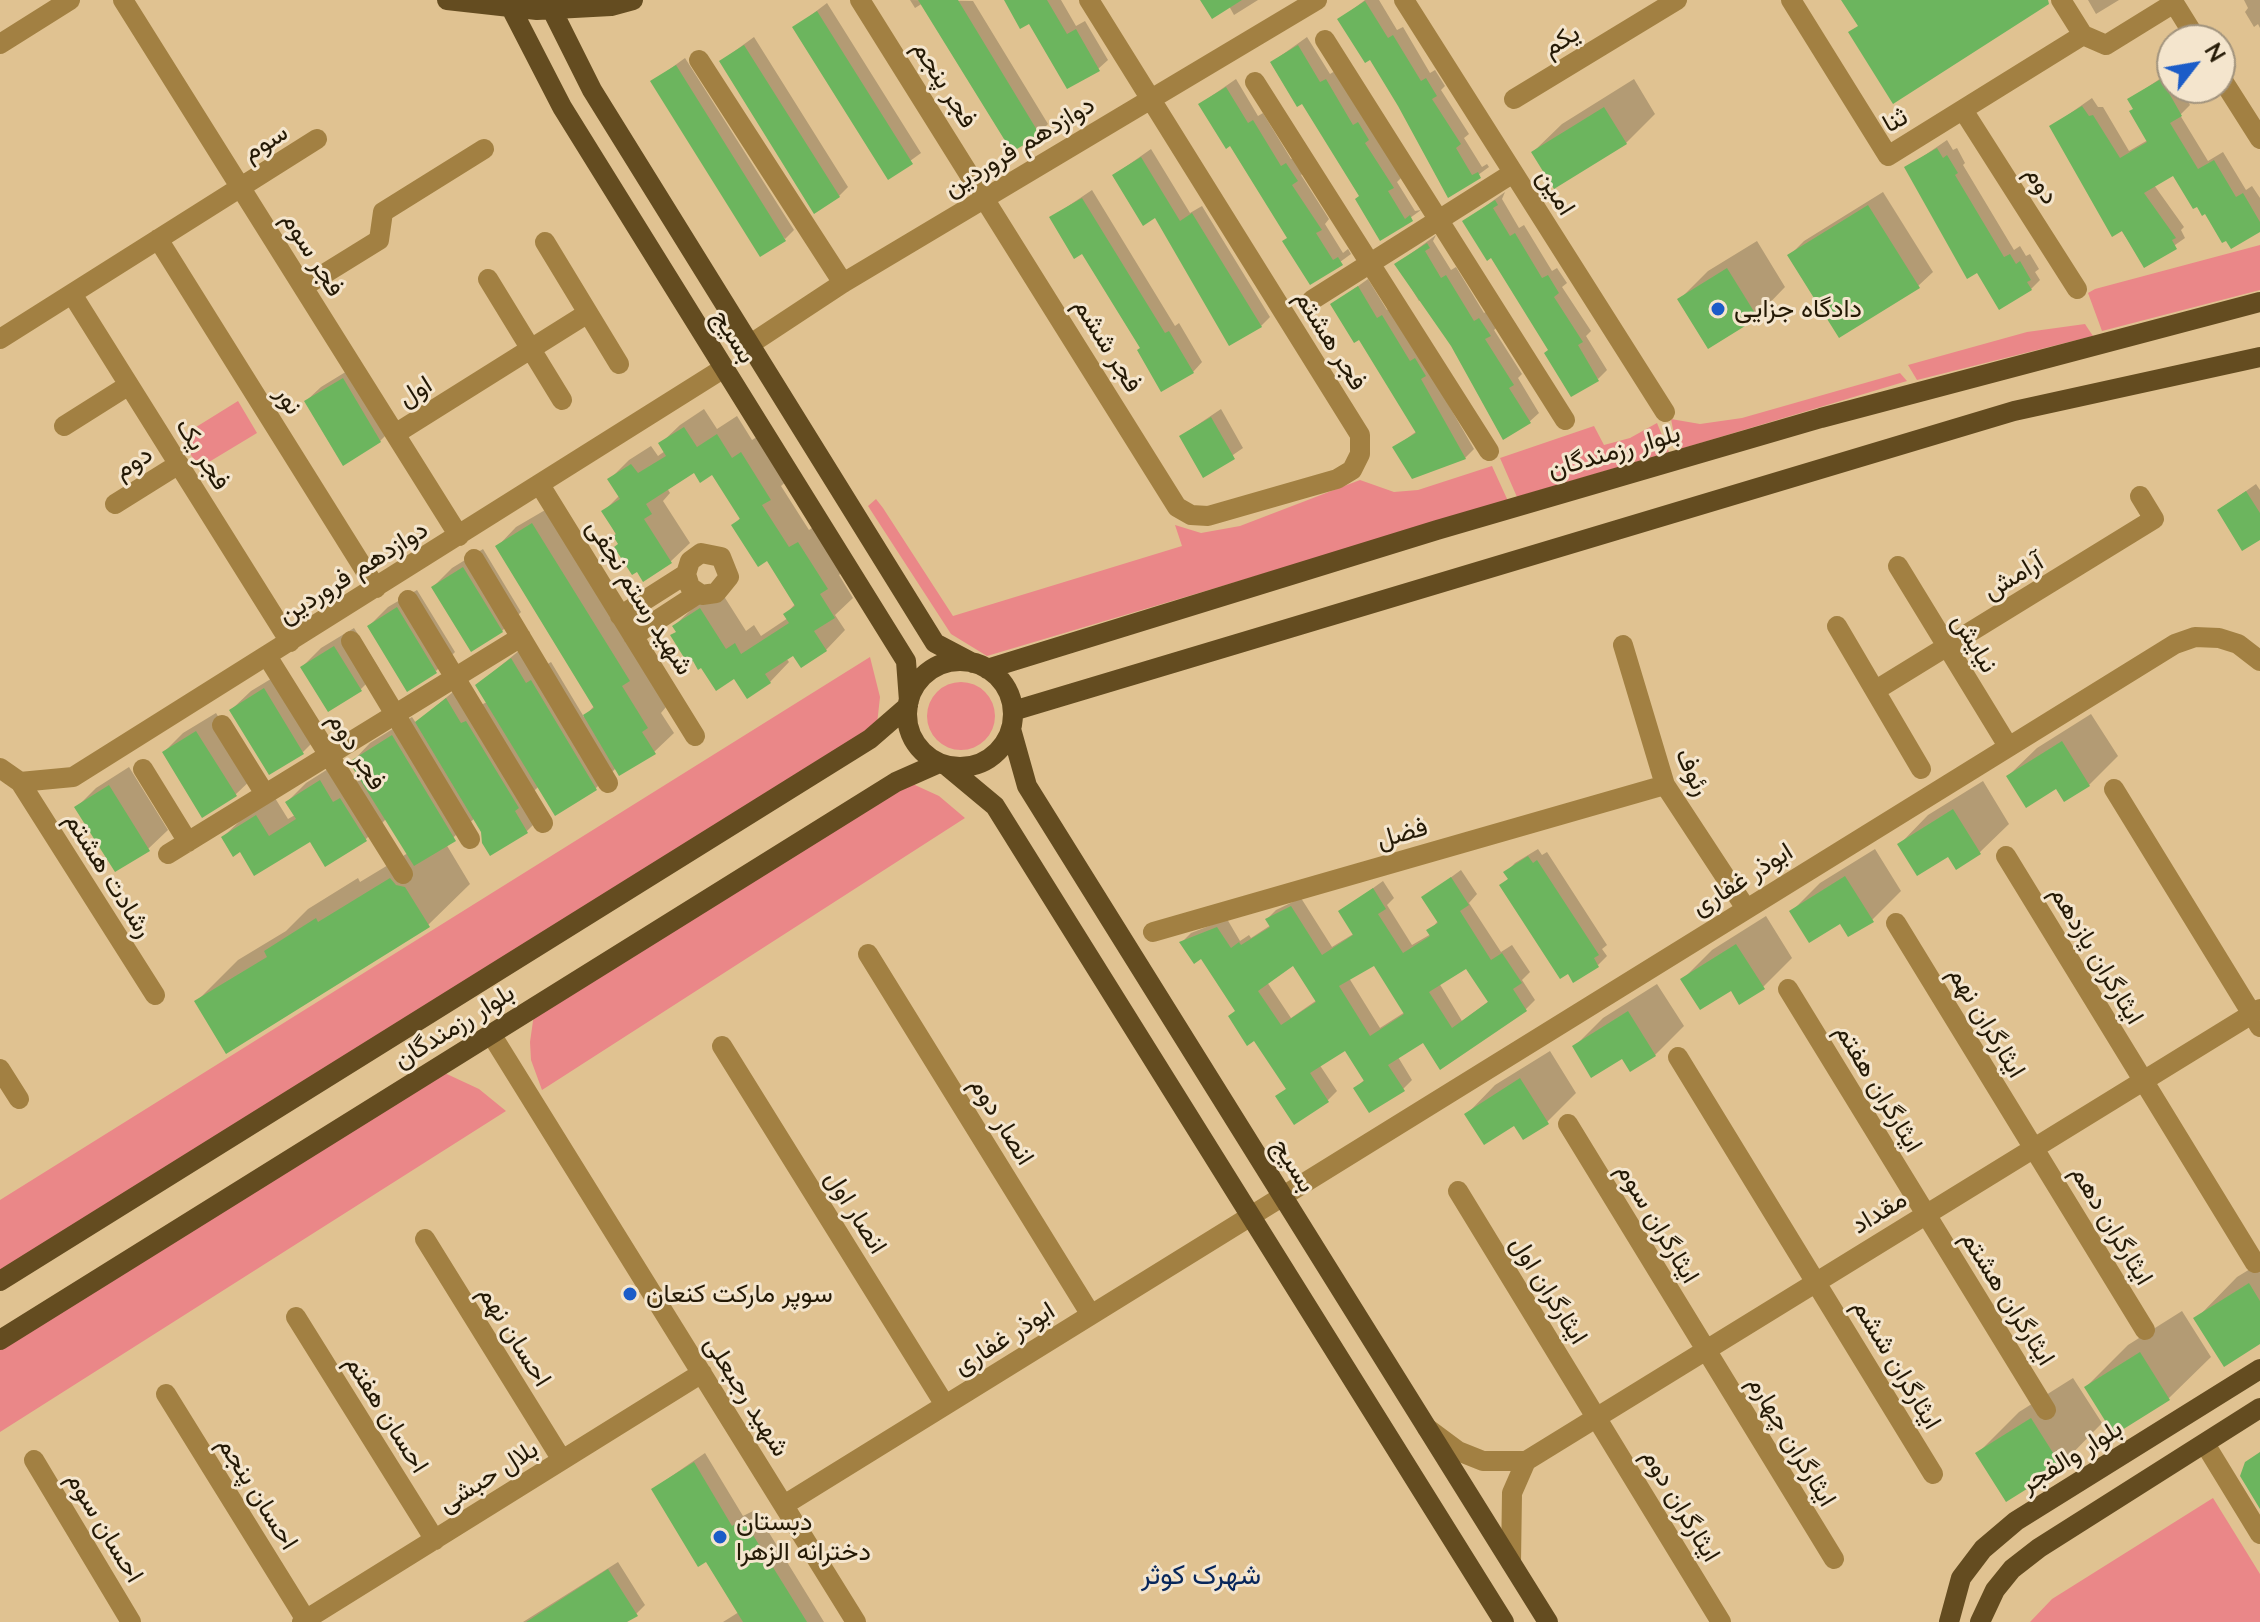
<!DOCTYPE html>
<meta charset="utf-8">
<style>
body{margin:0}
#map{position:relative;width:2260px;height:1622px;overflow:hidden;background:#e0c291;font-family:Lato,sans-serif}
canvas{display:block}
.north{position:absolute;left:2156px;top:24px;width:80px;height:80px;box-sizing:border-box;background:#f4e5cd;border:2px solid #a1937d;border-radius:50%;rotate:59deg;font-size:22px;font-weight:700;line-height:32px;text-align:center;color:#241905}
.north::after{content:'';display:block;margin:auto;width:28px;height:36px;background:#1b5cc8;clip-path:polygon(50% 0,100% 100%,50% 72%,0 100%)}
</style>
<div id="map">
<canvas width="2260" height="1622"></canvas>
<div class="north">N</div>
</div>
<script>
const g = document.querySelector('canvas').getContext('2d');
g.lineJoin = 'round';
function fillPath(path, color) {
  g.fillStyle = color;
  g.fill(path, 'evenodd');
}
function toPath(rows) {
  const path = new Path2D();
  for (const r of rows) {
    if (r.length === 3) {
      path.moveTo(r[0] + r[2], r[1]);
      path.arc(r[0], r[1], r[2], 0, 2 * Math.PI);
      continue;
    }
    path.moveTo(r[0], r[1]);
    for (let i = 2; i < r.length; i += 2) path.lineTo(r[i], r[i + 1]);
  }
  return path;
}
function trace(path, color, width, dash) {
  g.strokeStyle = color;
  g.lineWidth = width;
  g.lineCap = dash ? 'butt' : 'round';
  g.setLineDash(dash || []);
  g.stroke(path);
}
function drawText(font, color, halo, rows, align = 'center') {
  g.font = font + ' Lato,Vazirmatn,sans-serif';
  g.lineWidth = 6;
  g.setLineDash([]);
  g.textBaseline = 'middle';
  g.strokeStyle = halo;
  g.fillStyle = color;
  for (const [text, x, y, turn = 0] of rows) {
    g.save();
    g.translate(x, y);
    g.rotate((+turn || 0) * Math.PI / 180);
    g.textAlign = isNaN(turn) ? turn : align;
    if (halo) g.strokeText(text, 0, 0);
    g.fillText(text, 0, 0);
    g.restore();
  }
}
const green = toPath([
 [2260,245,2260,290,2102,331,2088,293,2095,289],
 [2085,324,2093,336,1917,380,1908,365,2027,332],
 [1900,373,1907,381,1677,450,1671,419,1700,424,1742,418],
 [238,401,257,433,199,468,180,437],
 [1657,423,1669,452,1517,497,1500,458,1594,426,1604,445,1630,438],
 [1492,466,1508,501,987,656,951,634,868,506,876,499,883,508,953,616,1182,546,1175,525,1201,533,1240,526,1360,480,1394,492,1418,490],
 [870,657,880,697,876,733,0,1281,0,1200],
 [961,716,34],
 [904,780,939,796,965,818,542,1090,531,1060,530,1042,535,1007],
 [436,1069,479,1089,506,1111,0,1432,0,1340],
 [2213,1498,2260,1574,2260,1622,2030,1622,2052,1599]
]);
const shadow = toPath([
 [910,0,973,1,1048,124,1039,133,923,3,915,8],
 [1006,0,1061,0,1076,26,1085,21,1108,60,1098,69],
 [1203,0,1258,0,1234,15,1229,6],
 [1365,0,1379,0,1397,30,1403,27,1430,73,1435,70,1445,86,1441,90,1469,134,1464,138,1482,167,1487,164,1489,167,1449,196,1400,105,1370,58,1340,19],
 [2088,0,2119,0,2096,14],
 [2244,0,2260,0,2260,28,2258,24,2254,27,2245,12,2248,8],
 [827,3,921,153,888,177,794,28],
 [754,37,848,187,839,196,721,61],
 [1307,37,1330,74,1335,71,1402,177,1397,182,1415,211,1421,210,1381,239,1361,196,1303,101,1272,62],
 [685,58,794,230,785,239,652,82],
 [2170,72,2172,88,2180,88,2190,105,2180,115,2208,161,2223,152,2246,190,2252,186,2260,198,2260,230,2206,211,2174,173,2154,185,2184,227,2181,230,2185,238,2145,266,2052,126,2092,98,2098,107,2103,107,2129,151,2148,140,2130,99],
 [1236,79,1258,116,1263,113,1291,159,1296,156,1306,171,1301,175,1329,219,1325,224,1343,253,1348,249,1351,254,1311,283,1289,237,1231,143,1200,104],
 [1634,79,1655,114,1626,143,1533,152,1562,124],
 [1947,140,1953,150,1957,148,1965,163,1963,165,2014,250,2020,246,2026,256,2030,254,2039,269,2035,272,2040,280,2031,289,1978,270,1906,168],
 [1151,149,1190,213,1202,206,1270,317,1261,326,1114,175],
 [1092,190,1175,326,1179,323,1202,362,1193,372,1142,348,1083,251,1052,217],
 [1505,192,1502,199,1519,228,1524,225,1552,271,1557,268,1567,283,1562,287,1591,331,1586,336,1607,370,1598,379,1550,350,1492,255,1465,221],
 [1883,192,1933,272,1918,286,1790,255,1804,241],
 [1436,235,1433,241,1451,270,1456,267,1484,313,1489,310,1499,325,1494,330,1522,374,1518,378,1539,413,1529,422,1424,298,1419,301,1397,264],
 [1757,241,1785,287,1757,316,1680,299,1708,271],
 [1368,279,1387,310,1392,307,1474,449,1465,458,1394,448,1417,431,1360,338,1333,304],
 [357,365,394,427,380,441,306,401,321,387],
 [704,409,717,429,737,416,752,440,760,435,789,479,781,486,809,530,818,524,846,569,839,575,853,598,835,615,845,630,826,650,794,653,786,658,789,662,770,682,735,676,674,626,694,607,720,590,746,631,754,625,761,636,788,618,786,614,796,603,768,559,734,525,741,517,713,472,694,470,667,488,670,493,663,501,690,543,670,562,620,543,604,511,620,495,610,479,629,460,651,446,658,456,665,451,660,444,680,425],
 [1221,409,1243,448,1204,475,1181,436],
 [2256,484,2260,490,2260,538,2219,510],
 [552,506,666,707,661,713,674,733,654,752,616,768,596,788,539,786,534,791,546,812,527,831,491,853,475,818,446,844,470,884,428,925,196,1002,238,960,286,931,308,909,358,878,360,882,408,853,386,819,366,839,310,839,240,850,223,837,243,818,275,798,288,819,295,815,287,802,306,783,339,762,353,784,361,779,351,763,370,743,412,717,416,723,466,681,481,705,487,702,477,685,531,641,546,665,551,662,584,717,595,705,497,547,516,527],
 [483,549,521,612,502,631,433,587,452,568],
 [417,590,455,652,436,671,369,626,388,607],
 [354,628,380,670,361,689,328,709,302,667,321,648],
 [284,671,322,733,303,752,231,710,251,691],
 [216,713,255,776,235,795,164,752,183,733],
 [2091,714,2118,756,2089,785,2057,786,2008,776,2037,748],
 [129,767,168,830,148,849,77,807,96,788],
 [1983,781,2009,824,1980,852,1957,867,1948,854,1900,844,1928,815],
 [1538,849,1542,855,1547,852,1607,945,1602,949,1607,956,1598,965,1502,885,1509,878,1506,872,1515,863],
 [1875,849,1901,891,1872,920,1792,911,1820,883],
 [1461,870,1477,894,1469,903,1501,952,1512,945,1530,972,1522,980,1535,1000,1526,1009,1424,1041,1398,1057,1412,1080,1403,1089,1356,1088,1365,1079,1346,1048,1319,1064,1337,1091,1328,1100,1278,1097,1287,1088,1202,956,1182,942,1191,933,1227,919,1240,941,1249,935,1251,938,1271,925,1267,919,1276,910,1301,898,1332,947,1355,933,1341,911,1383,881,1394,898,1387,905,1412,945,1431,934,1429,931,1439,920,1424,897],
 [1293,963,1317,1000,1291,1018,1267,982],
 [1375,963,1405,1012,1380,1028,1349,978],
 [1467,967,1489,1001,1462,1021,1439,983],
 [1766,916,1792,958,1763,987,1731,988,1683,979,1712,950],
 [1657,984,1684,1026,1655,1055,1623,1056,1574,1047,1603,1018],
 [1550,1051,1576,1093,1547,1122,1467,1114,1495,1085],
 [2260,1263,2260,1342,2196,1319,2237,1277],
 [2182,1311,2211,1357,2169,1398,2086,1387,2128,1345],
 [2073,1378,2102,1423,2061,1465,1978,1453,2019,1412],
 [705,1453,743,1516,755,1510,824,1622,723,1622,739,1612,707,1559,653,1489],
 [618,1562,645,1605,636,1614,624,1622,523,1622]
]);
const building = toPath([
 [918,0,958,0,1040,135,1012,152],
 [1004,0,1047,0,1067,34,1076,29,1100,71,1067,89,1029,24,1020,29],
 [1200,0,1242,0,1212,19],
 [1841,0,2048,0,2049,4,1893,104,1848,32,1858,26],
 [1365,1,1388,38,1393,35,1421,81,1426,78,1437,96,1432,99,1461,144,1456,148,1472,175,1478,172,1481,178,1448,198,1398,106,1370,60,1365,63,1337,19],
 [817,11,913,164,888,180,792,27],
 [744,45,840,197,814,214,719,61],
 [1298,45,1320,82,1326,79,1353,125,1358,122,1369,140,1365,143,1394,188,1388,191,1405,219,1410,215,1413,221,1380,241,1355,199,1359,196,1302,104,1297,107,1270,62],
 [676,65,786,241,760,257,650,81],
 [2161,79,2182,116,2170,123,2198,169,2214,160,2236,197,2243,193,2260,222,2260,232,2231,249,2226,241,2222,243,2205,214,2202,216,2197,207,2193,209,2173,176,2144,193,2176,238,2172,240,2177,249,2144,268,2122,231,2112,237,2049,126,2082,106,2089,116,2093,115,2120,158,2147,142,2129,111,2133,109,2127,99],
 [1226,87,1248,123,1253,120,1281,166,1286,163,1298,181,1292,185,1322,230,1316,233,1333,260,1338,257,1343,265,1310,285,1282,241,1287,238,1230,146,1226,149,1198,104],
 [1604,107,1627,144,1554,189,1531,152],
 [1937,148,1943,158,1947,155,1958,173,1955,175,2004,257,2010,254,2016,264,2020,261,2031,280,2027,282,2032,290,1999,310,1977,273,1967,279,1904,167],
 [1141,157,1180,221,1192,213,1262,327,1229,346,1155,218,1143,226,1112,175],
 [1082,198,1165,333,1169,331,1194,373,1161,392,1137,350,1140,348,1082,254,1074,259,1049,217],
 [1495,200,1498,205,1493,208,1510,236,1515,233,1542,278,1548,275,1559,293,1554,297,1583,342,1578,345,1599,381,1571,397,1544,353,1548,350,1491,258,1487,261,1462,221],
 [1868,205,1920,288,1839,338,1787,255],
 [1427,243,1430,248,1425,251,1441,278,1446,275,1474,321,1479,318,1491,336,1485,339,1514,385,1509,388,1531,423,1503,440,1451,346,1394,264],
 [1727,268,1758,318,1708,349,1677,299],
 [1358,286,1377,318,1382,315,1410,361,1415,358,1426,376,1421,379,1466,459,1412,479,1392,447,1416,433,1359,340,1354,343,1330,304],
 [343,378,381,442,343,466,304,401],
 [1211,417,1235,459,1203,478,1179,436],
 [684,427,697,447,717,434,732,458,741,452,771,500,762,505,789,547,798,542,828,589,820,594,835,618,814,631,827,651,801,668,793,656,765,674,771,683,747,699,734,679,716,691,701,668,698,670,693,661,688,664,670,635,676,632,672,626,700,608,726,649,735,643,741,654,789,623,783,614,795,606,767,561,758,567,731,525,740,519,712,475,700,483,694,473,646,504,652,514,644,519,672,563,643,582,637,572,632,575,614,547,618,544,613,536,616,534,601,511,620,499,607,479,631,464,638,473,666,456,658,443],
 [2246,491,2260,513,2260,540,2242,551,2217,510],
 [532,523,630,681,622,686,648,728,642,732,656,754,619,776,583,715,594,708,495,546],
 [463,567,503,632,471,652,431,587],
 [397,607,437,673,407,692,367,626],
 [334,646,362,691,328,712,300,667],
 [511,658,526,683,531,680,597,790,555,816,475,685],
 [264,688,304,754,269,775,229,710],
 [446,698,461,723,466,721,519,808,515,811,528,833,490,856,482,843,481,832,415,722],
 [196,731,237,796,202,818,162,752],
 [392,735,456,841,414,866,349,762],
 [2062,741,2090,786,2064,802,2056,789,2026,808,2006,776],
 [320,780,333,802,340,798,367,841,325,867,310,842,254,876,240,852,233,857,221,837,256,815,269,836,296,819,285,802],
 [109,785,150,851,115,872,74,807],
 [1953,809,1981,854,1956,870,1948,857,1917,876,1897,844],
 [1528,856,1533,863,1537,860,1599,955,1594,958,1599,967,1573,983,1568,974,1560,979,1499,885,1508,879,1503,872],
 [1845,876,1874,922,1848,937,1840,924,1809,943,1789,911],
 [1451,877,1469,905,1460,911,1491,960,1502,953,1522,983,1513,989,1527,1011,1440,1070,1423,1043,1388,1065,1405,1091,1369,1113,1353,1088,1364,1081,1345,1051,1310,1073,1329,1102,1294,1125,1275,1096,1286,1089,1254,1041,1247,1046,1228,1016,1235,1011,1201,959,1194,964,1179,942,1217,927,1231,948,1239,942,1241,945,1270,927,1265,919,1291,906,1322,955,1353,935,1338,911,1373,888,1386,909,1378,914,1403,953,1430,936,1426,930,1438,923,1421,897],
 [1293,966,1316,1002,1281,1025,1258,991],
 [1374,966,1404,1014,1370,1036,1339,986],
 [1466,969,1488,1002,1452,1028,1429,992],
 [390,878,396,885,405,887,430,927,226,1054,194,1001,267,957,264,951,316,918,318,922],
 [1736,944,1765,989,1739,1005,1731,991,1700,1010,1680,979],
 [1628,1011,1656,1056,1630,1072,1622,1059,1591,1078,1572,1046],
 [1520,1078,1549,1124,1523,1140,1514,1126,1484,1145,1464,1114],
 [2249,1283,2260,1301,2260,1344,2224,1367,2193,1318],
 [2140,1352,2170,1400,2114,1435,2084,1387],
 [2031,1418,2062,1467,2006,1502,1975,1453],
 [2260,1452,2260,1509,2240,1476,2245,1462],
 [694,1462,732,1526,743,1519,807,1622,743,1622,706,1562,698,1567,651,1489],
 [608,1569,638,1616,627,1622,526,1622]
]);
const minor = toPath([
 [123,0,459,536],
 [860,0,1177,507,1191,515,1208,516,1337,479,1352,470,1360,454,1360,435,1089,0],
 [1404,0,1665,412],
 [1791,0,1888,156,2083,35],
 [2061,0,2083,35],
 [2083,35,2106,45,2174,3,2197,40],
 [1325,40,1565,420],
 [0,44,70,0],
 [699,60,843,283],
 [2220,76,2260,139],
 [1255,82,1489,451],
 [1514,99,1677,0],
 [1963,110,2077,289],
 [158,239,376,588],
 [545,242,619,364],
 [488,279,562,400],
 [303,287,379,240,383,212,484,149],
 [72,294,290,642],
 [1312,300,1513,173],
 [0,339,317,139],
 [752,343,843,283,1317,0],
 [64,426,129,385],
 [395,434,588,313],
 [540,485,695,736],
 [115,504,179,464],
 [474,559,608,783],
 [1898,566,2008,746],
 [408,600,543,823],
 [620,616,686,574,690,561,701,553,721,557,729,577,716,593,702,595,690,587,686,574],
 [1837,626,1921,769],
 [633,636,699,593],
 [351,641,470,839],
 [1623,645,1665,785,1745,907],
 [267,656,403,874],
 [1876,690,2154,519,2140,496],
 [222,725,265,794],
 [0,768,20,782,73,777,724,368],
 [143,769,188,842],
 [20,782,155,995],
 [2114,789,2260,1027],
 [168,854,521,637],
 [2006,856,2255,1263],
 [1896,923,2145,1330],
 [1153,932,1665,785],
 [868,954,1091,1315],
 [1788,989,2046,1410],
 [491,1034,856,1622],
 [722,1046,945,1405],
 [1678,1057,1933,1474],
 [0,1069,19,1099],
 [1568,1124,1834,1559],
 [1458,1191,1721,1622],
 [425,1239,562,1460],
 [296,1317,435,1540],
 [166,1394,306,1620],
 [1427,1428,1458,1451,1483,1461,1526,1461,2260,1009],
 [2205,1444,2260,1534],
 [34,1460,131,1622],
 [784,1505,2175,644,2195,637,2219,638,2238,644,2260,661],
 [1511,1562,1512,1493,1526,1461],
 [302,1622,702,1373]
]);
const major = toPath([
 [447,0,537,10,611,6,633,0],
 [519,0,511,8,562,107,906,661,909,701],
 [547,0,592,90,935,643,973,663],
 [960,714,53],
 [987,669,1437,530,1821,418,2260,302],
 [1013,711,2014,411,2260,357],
 [1011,729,1027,786,1548,1622],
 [947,766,995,806,1504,1622],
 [0,1281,870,739,908,706],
 [0,1340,896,782,939,763],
 [1949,1622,1961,1578,1983,1549,2016,1521,2260,1369],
 [1980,1622,1995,1590,2012,1569,2039,1548,2260,1408]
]);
const markers = [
 [1718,309,8,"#1b5cc8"],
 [630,1294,8,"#1b5cc8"],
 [720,1537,8,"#1b5cc8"]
];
const streetNames = [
 ["یکم",1561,40,-32],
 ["فجر پنجم",945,84,58],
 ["ثنا",1895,120,-29],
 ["سوم",265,142,-32],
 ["دوازدهم فروردین",1019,146,-31],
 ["دوم",2042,185,58],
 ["امین",1556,192,58],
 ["فجر سوم",313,254,58],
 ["بسیج",734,336,58],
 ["فجر هشتم",1331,340,58],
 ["فجر ششم",1108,345,58],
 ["اول",415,391,-32],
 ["نور",289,400,58],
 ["بلوار رزمندگان",1614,451,-16],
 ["فجر یک",203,454,58],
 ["دوم",133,462,-32],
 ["دوازدهم فروردین",353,572,-32],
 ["آرامش",2013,576,-31],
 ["شهید رستم نجفی",640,597,58],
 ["نیایش",1975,643,59],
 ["فجر دوم",357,751,58],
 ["رئوف",1693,772,65],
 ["فضل",1402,833,-16],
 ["رشادت هشتم",109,875,58],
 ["ابوذر غفاری",1742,879,-32],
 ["ایثارگران یازدهم",2097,955,59],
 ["ایثارگران نهم",1987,1022,59],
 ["بلوار رزمندگان",454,1026,-32],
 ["ایثارگران هفتم",1879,1088,59],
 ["انصار دوم",1002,1121,58],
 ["بسیج",1294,1165,58],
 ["انصار اول",856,1212,58],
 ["مقداد",1879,1212,-31],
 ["ایثارگران سوم",1658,1223,59],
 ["ایثارگران دهم",2112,1225,59],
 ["ایثارگران اول",1549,1290,58],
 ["ایثارگران هشتم",2008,1298,58],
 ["احسان نهم",515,1336,58],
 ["ابوذر غفاری",1004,1338,-32],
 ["ایثارگران ششم",1897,1364,59],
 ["شهید رجبعلی",747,1396,58],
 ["احسان هفتم",387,1414,58],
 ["ایثارگران چهارم",1792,1441,59],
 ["بلوار والفجر",2071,1456,-32],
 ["بلال حبشی",488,1476,-32],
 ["احسان پنجم",258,1493,58],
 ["ایثارگران دوم",1681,1505,59],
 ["احسان سوم",105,1527,59]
];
const poiNames = [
 ["دادگاه جزایی",1734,309],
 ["سوپر مارکت کنعان",646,1294],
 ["دبستان",736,1522],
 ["دخترانه الزهرا",736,1552]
];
const neighbourhoodNames = [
 ["شهرک کوثر",1201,1575]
];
fillPath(green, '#ea8788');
fillPath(shadow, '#0003');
fillPath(building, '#6cb55e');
trace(minor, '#a28042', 20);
trace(major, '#644c20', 20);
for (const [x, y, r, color] of markers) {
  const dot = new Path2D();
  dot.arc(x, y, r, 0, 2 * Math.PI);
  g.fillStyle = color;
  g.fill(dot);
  trace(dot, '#f4e5cd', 3);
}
drawText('26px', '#241905', '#f4e5cd', streetNames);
drawText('26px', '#241905', '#f4e5cd', poiNames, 'left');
drawText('28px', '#08275b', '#f4e5cd', neighbourhoodNames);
</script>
